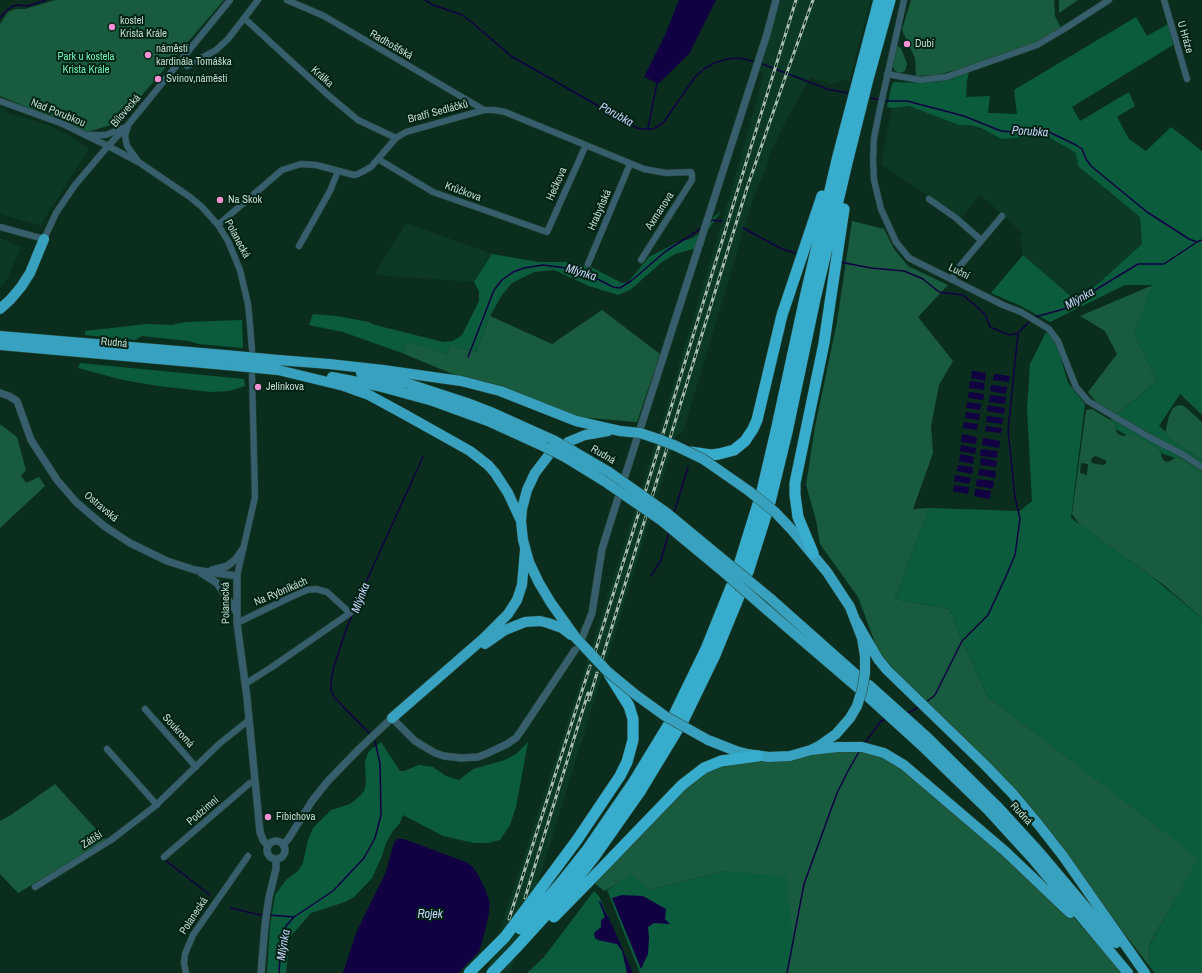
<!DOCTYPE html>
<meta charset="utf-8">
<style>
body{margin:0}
canvas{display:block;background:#0a2d1e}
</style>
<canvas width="1202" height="973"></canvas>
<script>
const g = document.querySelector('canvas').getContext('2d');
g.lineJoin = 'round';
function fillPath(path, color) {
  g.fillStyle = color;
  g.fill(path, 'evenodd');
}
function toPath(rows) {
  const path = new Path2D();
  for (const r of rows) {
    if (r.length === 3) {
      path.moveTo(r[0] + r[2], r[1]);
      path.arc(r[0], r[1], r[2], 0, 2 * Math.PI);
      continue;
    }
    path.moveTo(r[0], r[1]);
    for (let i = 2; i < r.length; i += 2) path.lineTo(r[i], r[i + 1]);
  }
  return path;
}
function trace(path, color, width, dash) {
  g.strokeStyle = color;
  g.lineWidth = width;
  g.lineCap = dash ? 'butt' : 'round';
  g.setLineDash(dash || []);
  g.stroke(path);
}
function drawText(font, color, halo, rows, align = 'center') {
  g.font = font + ' "Archivo Narrow",sans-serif';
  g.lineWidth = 4;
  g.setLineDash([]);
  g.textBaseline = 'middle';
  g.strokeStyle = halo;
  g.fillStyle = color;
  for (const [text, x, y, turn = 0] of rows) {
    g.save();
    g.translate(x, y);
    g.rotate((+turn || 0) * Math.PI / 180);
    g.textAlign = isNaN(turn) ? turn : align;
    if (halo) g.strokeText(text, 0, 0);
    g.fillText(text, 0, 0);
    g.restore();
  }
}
const built = toPath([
 [781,0,871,0,849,81,845,80,831,84,811,77,787,118,771,151,765,171,754,196,683,432,676,436,672,449,510,973,486,973,577,693,660,429,730,195,764,73,759,71],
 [909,106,959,125,969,125,981,129,1001,139,1045,135,1076,153,1108,192,1141,217,1142,244,1099,283,1075,301,1023,255,1020,237,1023,233,980,195,962,217,881,165,892,108],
 [0,108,5,110,4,112,51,126,73,138,89,149,43,221,41,226,0,214],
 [406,223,492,254,474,282,376,275,377,270],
 [0,238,21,247,7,279,0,288]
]);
const green = toPath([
 [56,0,224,0,118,123,87,132,0,96,0,24,8,12,15,9,25,9],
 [911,0,1054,0,1055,16,1061,28,1033,44,963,68,937,75,916,76,915,58,902,30],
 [1059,0,1078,0,1059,13],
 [898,46,901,48,907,64,905,71,900,73,895,71,893,66,896,48],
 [852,221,884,229,894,249,908,266,948,285,918,317,953,361,939,385,931,426,933,453,913,509,929,508,895,599,950,609,962,641,988,697,1199,858,1149,945,1150,967,1010,785,916,694,878,651,858,597,820,544,816,520,806,485,815,427,837,322],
 [1153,285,1134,334,1157,381,1117,414,1097,403,1088,392,1117,354,1105,331,1080,316],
 [602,310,660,354,637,422,577,417,541,403,499,385,455,375,402,353,408,341,447,354,450,345,476,352,490,316,552,344],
 [1178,405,1184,406,1202,422,1202,460,1170,439,1166,435,1166,429,1169,416,1173,408],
 [1092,409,1115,423,1116,430,1118,434,1123,436,1133,433,1160,450,1162,458,1164,461,1168,462,1177,457,1181,458,1202,473,1202,618,1165,586,1080,525,1072,514,1086,410],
 [1095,456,1106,460,1106,464,1102,465,1092,463,1091,459],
 [1081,463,1088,464,1087,475,1080,473],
 [0,424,17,437,26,470,21,476,26,483,39,477,45,486,0,528],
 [811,750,884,753,1068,911,1097,944,1128,973,787,973,793,942,725,871,649,890,631,876,604,891,593,882,704,768],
 [55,784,107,841,18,893,0,874,0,821,11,815]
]);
const forest = toPath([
 [1136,17,1147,36,1168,24,1173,45,1072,107,1080,121,1129,92,1135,106,1117,117,1129,139,1146,151,1171,127,1202,151,1202,415,1180,394,1159,426,1165,431,1170,439,1202,460,1202,473,1181,458,1177,457,1175,458,1161,453,1160,450,1133,434,1126,435,1116,429,1115,423,1110,420,1157,381,1134,334,1152,285,1125,285,1050,322,1021,306,991,293,1023,255,1075,300,1099,283,1142,244,1140,217,1078,166,1076,153,1045,135,1001,139,981,128,969,125,959,125,909,106,892,108,887,107,892,84,894,82,916,83,943,81,969,72,967,81,966,97,990,96,988,113,1017,114,1014,90],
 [721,211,704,236,704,246,675,254,662,262,630,290,618,295,589,286,554,270,534,272,512,283,502,295,490,316,476,352,450,345,447,354,408,342,402,353,343,332,309,325,313,314,337,316,369,322,375,325,443,342,453,341,462,335,479,301,479,291,474,282,492,254,539,262,565,262,591,267,622,283,628,282,649,257,676,243,693,238,705,229,709,221],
 [242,320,243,348,199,344,188,341,142,336,135,340,85,335,85,331,147,324,172,325,186,322],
 [1046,332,1052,337,1058,349,1068,383,1085,404,1071,518,1152,577,1202,618,1202,973,1155,973,1150,967,1149,946,1198,858,988,697,962,641,950,609,895,599,929,508,1020,511,1032,501,1027,409,1030,364],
 [80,363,244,379,245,386,229,391,211,392,158,386,123,380,78,368],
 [381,742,400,771,404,771,419,765,433,767,446,776,459,780,473,769,505,760,516,754,528,742,516,807,510,825,500,840,488,843,474,843,443,836,403,815,400,823,393,831,386,843,382,856,372,878,354,897,345,902,311,913,290,937,286,973,267,973,270,926,275,895,286,880,298,871,303,863,308,840,313,828,331,810,350,804,360,796,364,791,366,783,365,761,369,751],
 [725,871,786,876,793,942,787,973,640,973,607,890,631,875,649,890],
 [594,891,599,896,632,973,527,973,544,957]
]);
const water = toPath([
 [679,0,716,0,689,54,659,83,657,83,644,77,665,35],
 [972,371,986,373,985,381,971,378],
 [994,374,1010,376,1009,382,993,380],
 [970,381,985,383,984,390,969,388],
 [991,385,1007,387,1006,394,990,391],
 [969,392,984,394,983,400,968,398],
 [990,395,1006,397,1005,404,989,402],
 [967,402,981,404,980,410,966,408],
 [988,405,1005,408,1004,414,987,411],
 [966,412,980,414,979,420,965,418],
 [987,416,1003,418,1002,424,986,422],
 [964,422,978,424,977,430,963,428],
 [986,426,1002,428,1001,433,985,431],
 [962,434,977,437,976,444,961,442],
 [983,438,1000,441,999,448,982,445],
 [961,445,976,448,975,454,960,451],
 [981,449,998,451,997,458,980,456],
 [960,454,974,457,973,464,959,461],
 [981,458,997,461,996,467,980,465],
 [958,465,973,467,972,474,957,471],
 [979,469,996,471,995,478,978,475],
 [955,475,971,478,969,484,954,481],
 [977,479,994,481,993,489,976,486],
 [954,485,969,487,968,494,953,491],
 [975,489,991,491,990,499,974,496],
 [398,839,404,839,466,862,472,866,477,873,486,891,490,903,489,912,486,927,480,949,473,967,469,973,343,973,356,933,386,872,394,842],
 [622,895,643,896,666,909,665,919,670,924,654,923,648,927,649,938,648,954,641,969,612,898],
 [600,901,612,925,633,973,627,973,622,951,617,944,598,940,595,938,594,933,601,927,601,920,605,917,599,902]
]);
const pier = toPath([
 [482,949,471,973,458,973]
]);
const stream = toPath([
 [425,0,433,5,462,15,474,24,511,56,637,128,642,129,653,129,663,123,695,77,704,69,714,63,727,59,740,58,756,62],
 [0,18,5,12,11,7,17,5,28,6,46,0],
 [760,63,827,89,847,93],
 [871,98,881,100],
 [885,101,907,101,964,116,1001,131,1013,132,1038,130,1049,132,1076,145,1082,149,1086,159,1091,166,1147,212,1189,239,1197,242,1202,240],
 [648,128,657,83],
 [710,222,712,220,722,221],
 [743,228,782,249,798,254],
 [840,262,871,268,904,271,923,279,939,292,963,295,985,314,990,327,1009,335,1018,333,1030,321],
 [1035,317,1064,309,1138,264,1164,264,1197,242],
 [468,357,494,290,502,280,513,272,524,268,543,265,566,268,584,272,613,287,620,288,631,281,666,251,702,228],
 [674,513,688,467],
 [651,576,661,560,669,532],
 [925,703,935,695,962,641,988,615,1007,574,1015,555,1020,519,1015,497,1008,431,1018,333],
 [906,714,919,707],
 [369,733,334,697,331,690,331,682,333,670,346,630,370,573,423,457],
 [864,744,881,721,887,719],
 [165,860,210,895],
 [231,908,256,914,264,915],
 [268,915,294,917],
 [279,973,281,944,286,926,294,917,333,891,364,858,375,838,381,815,380,764,375,741],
 [787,973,804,884,837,793,848,771,860,750]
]);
const minor = toPath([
 [287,0,324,16,484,110],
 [904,0,879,113,874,138,873,159,874,180,881,209,896,242,909,258,1003,305,1021,312,1049,329,1058,341,1061,349,1076,387,1088,401,1149,437,1182,454,1202,467],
 [1164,0,1187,79],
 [244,18,328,95,358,120,396,138],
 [187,66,216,50,228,39,258,0],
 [887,74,920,80,946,77,1037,45,1064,29,1109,0],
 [0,101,63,124,108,146,140,163,190,197,202,207,218,225,228,241,240,270,248,304,250,325,252,350],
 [128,126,125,136,127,146,138,161],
 [89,135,106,135,123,128],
 [378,159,433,192,547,232,586,145],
 [929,199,956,218,981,240],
 [218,225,282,170,301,164,316,165,354,175,358,174,371,167,396,138,406,132,484,110,494,110,505,112,644,169,666,173,691,172,692,174,692,180,641,260],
 [0,227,44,239,56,213,75,185,108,146,128,125,230,0],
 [299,246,330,191,338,171],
 [588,264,630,164],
 [952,280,955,272,1002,216],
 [237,576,255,497,252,375],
 [237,623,291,597,307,590,316,589,327,592,350,613,272,667,245,684],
 [145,709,196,767],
 [107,749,157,805],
 [164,857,250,783,255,781],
 [35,887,111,840,154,807,219,744,249,720],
 [186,973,184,963,185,954,193,935,248,856]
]);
const tertiary = toPath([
 [0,393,9,396,17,401,31,440,57,480,76,502,104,526,130,543,167,561,195,570,237,576,237,623,247,698,260,832,263,840,268,846],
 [625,476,767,34,776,0],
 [212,570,227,566,235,560,243,549],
 [201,573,217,583,235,610],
 [582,638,592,613,602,549,618,498],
 [276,850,9],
 [283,845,289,838,312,801,328,781,359,749,392,718,415,741,435,753,444,756,461,758,478,757,486,754,507,744,516,738,521,731,575,650],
 [261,973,265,925,269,897,276,869,276,859]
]);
const trunk = toPath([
 [0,309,10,300,21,287,30,273,44,239],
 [0,336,225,355],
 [0,345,226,365],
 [278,360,329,364,383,370,461,381,500,391,576,421,620,431],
 [278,370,344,386,369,395,404,414,470,451,488,465,495,473,508,493,521,521],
 [361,373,409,384,467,403,493,413,553,440],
 [332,377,378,386,433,401,488,421,545,447],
 [568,442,585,435,608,431],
 [573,451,609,472],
 [548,456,535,473,527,490,522,509,521,521,523,540,529,562,539,583,551,603,576,638],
 [565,457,604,481],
 [792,530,827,572,850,607,862,638,865,656],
 [771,599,860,678],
 [767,610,858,688],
 [856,621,878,659,887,670,984,764,1012,793,1038,824,1063,856,1145,973],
 [485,644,505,630,525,622,540,621,548,623,562,628,571,635],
 [869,685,927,737,997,806,1040,853,1116,943],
 [866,695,921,745,989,811,1032,858,1128,973],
 [392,718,484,638,508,614,517,600,522,585,525,550],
 [708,740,736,751,747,754,769,757,790,756,811,750,819,746,836,734,850,718],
 [811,750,838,747,862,747,884,753,904,765,1006,852,1070,913]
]);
const motorway = toPath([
 [690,452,711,455,719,454,734,450,745,441,753,429,757,420,782,315,822,196],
 [761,495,776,431,805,298,837,160,879,0],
 [770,502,787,432,815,299,847,163,868,79,890,0],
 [813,553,798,517,795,495,795,483,824,343,844,209],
 [739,565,758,504],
 [748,572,767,512],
 [674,715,706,649,731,587],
 [683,721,715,655,740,594],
 [577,840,620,776,627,762,633,740,633,719,629,706,609,674],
 [587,850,633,783,669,724],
 [594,857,641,790,678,729],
 [603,867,682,785,704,768,721,761,758,756]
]);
const rail = toPath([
 [595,652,639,512,796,0],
 [602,659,747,188,785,78,813,0],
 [589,700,597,673],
 [525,898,588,693],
 [509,919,590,666]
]);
const trunkBridge = toPath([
 [225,355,278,360],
 [226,365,278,370],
 [620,431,640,433,658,439,676,446,703,459,749,491,775,512,792,530],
 [553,440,573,451],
 [545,447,565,457],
 [609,472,667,513,771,599],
 [604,481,662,521,727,575,767,610],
 [576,638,607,671,636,695,665,716,708,740],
 [850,718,857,706,862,690,865,673,865,656]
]);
const motorwayBridge = toPath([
 [554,917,603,867],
 [520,929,560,884,587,850],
 [469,973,505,937,577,840],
 [492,973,516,948,567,892,594,857]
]);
const markers = [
 [112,27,4,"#f591d3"],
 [907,44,4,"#f591d3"],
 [148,55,4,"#f591d3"],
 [158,79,4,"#f591d3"],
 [220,200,4,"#f591d3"],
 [258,387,4,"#f591d3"],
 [268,817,4,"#f591d3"]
];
const poiNames = [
 ["kostel",120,21],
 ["Krista Krále",120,34],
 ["Dubí",915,44],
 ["náměstí",156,49],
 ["kardinála Tomáška",156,62],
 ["Svinov,náměstí",166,79],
 ["Na Skok",228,200],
 ["Jelínkova",266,387],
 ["Fibichova",276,817]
];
const streetNames = [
 ["U Hráze",1185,37,74],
 ["Radhošťská",391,45,30],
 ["Králka",322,77,42],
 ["Bílovecká",126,111,-49],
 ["Bratří Sedláčků",438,112,-15],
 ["Nad Porubkou",58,113,22],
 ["Hečkova",557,184,-66],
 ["Krůčkova",463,192,20],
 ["Hrabyňská",600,210,-67],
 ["Axmanova",660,211,-57],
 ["Polanecká",237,239,62],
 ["Luční",959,272,26],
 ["Rudná",114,343,5],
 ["Rudná",603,455,31],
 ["Ostravská",101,507,40],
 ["Na Rybníkách",281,592,-23],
 ["Polanecká",226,603,-91],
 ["Soukromá",178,731,48],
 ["Podzimní",203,811,-41],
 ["Rudná",1021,814,47],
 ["Zátiší",92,840,-32],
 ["Polanecká",194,916,-57]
];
const parkNames = [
 ["Park u kostela",86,57],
 ["Krista Krále",86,70]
];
const waterNames = [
 ["Porubka",616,115,29],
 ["Porubka",1030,132,4],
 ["Mlýnka",581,273,17],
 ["Mlýnka",1080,299,-30],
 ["Mlýnka",361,598,-69],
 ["Rojek",430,915],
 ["Mlýnka",284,945,-80]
];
fillPath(built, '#0b3925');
fillPath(green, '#195b3f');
fillPath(forest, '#0b5c3d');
fillPath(water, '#110143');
fillPath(pier, '#0a2d1e');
trace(stream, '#110143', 1.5);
trace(minor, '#28493a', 7);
trace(tertiary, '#28493a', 8);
trace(trunk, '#28493a', 11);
trace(motorway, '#28493a', 12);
trace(minor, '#365e6c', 6);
trace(tertiary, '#365e6c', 7);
trace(trunk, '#38a1bf', 10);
trace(motorway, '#37accd', 11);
trace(rail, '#a7bdb1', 3);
trace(rail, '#002315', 1.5, [4.5]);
trace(trunkBridge, '#28493a', 11, []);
trace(motorwayBridge, '#28493a', 12, []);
trace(trunkBridge, '#38a1bf', 10);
trace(motorwayBridge, '#37accd', 11);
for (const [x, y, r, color] of markers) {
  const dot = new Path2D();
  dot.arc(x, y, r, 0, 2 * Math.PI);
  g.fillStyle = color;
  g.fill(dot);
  trace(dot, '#002315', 1.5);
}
drawText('11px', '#c6d9ce', '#002315', poiNames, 'left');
drawText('11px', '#c6d9ce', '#002315', streetNames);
drawText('11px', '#72f0b5', '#002315', parkNames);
drawText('italic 12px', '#ccd0f9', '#002315', waterNames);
</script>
